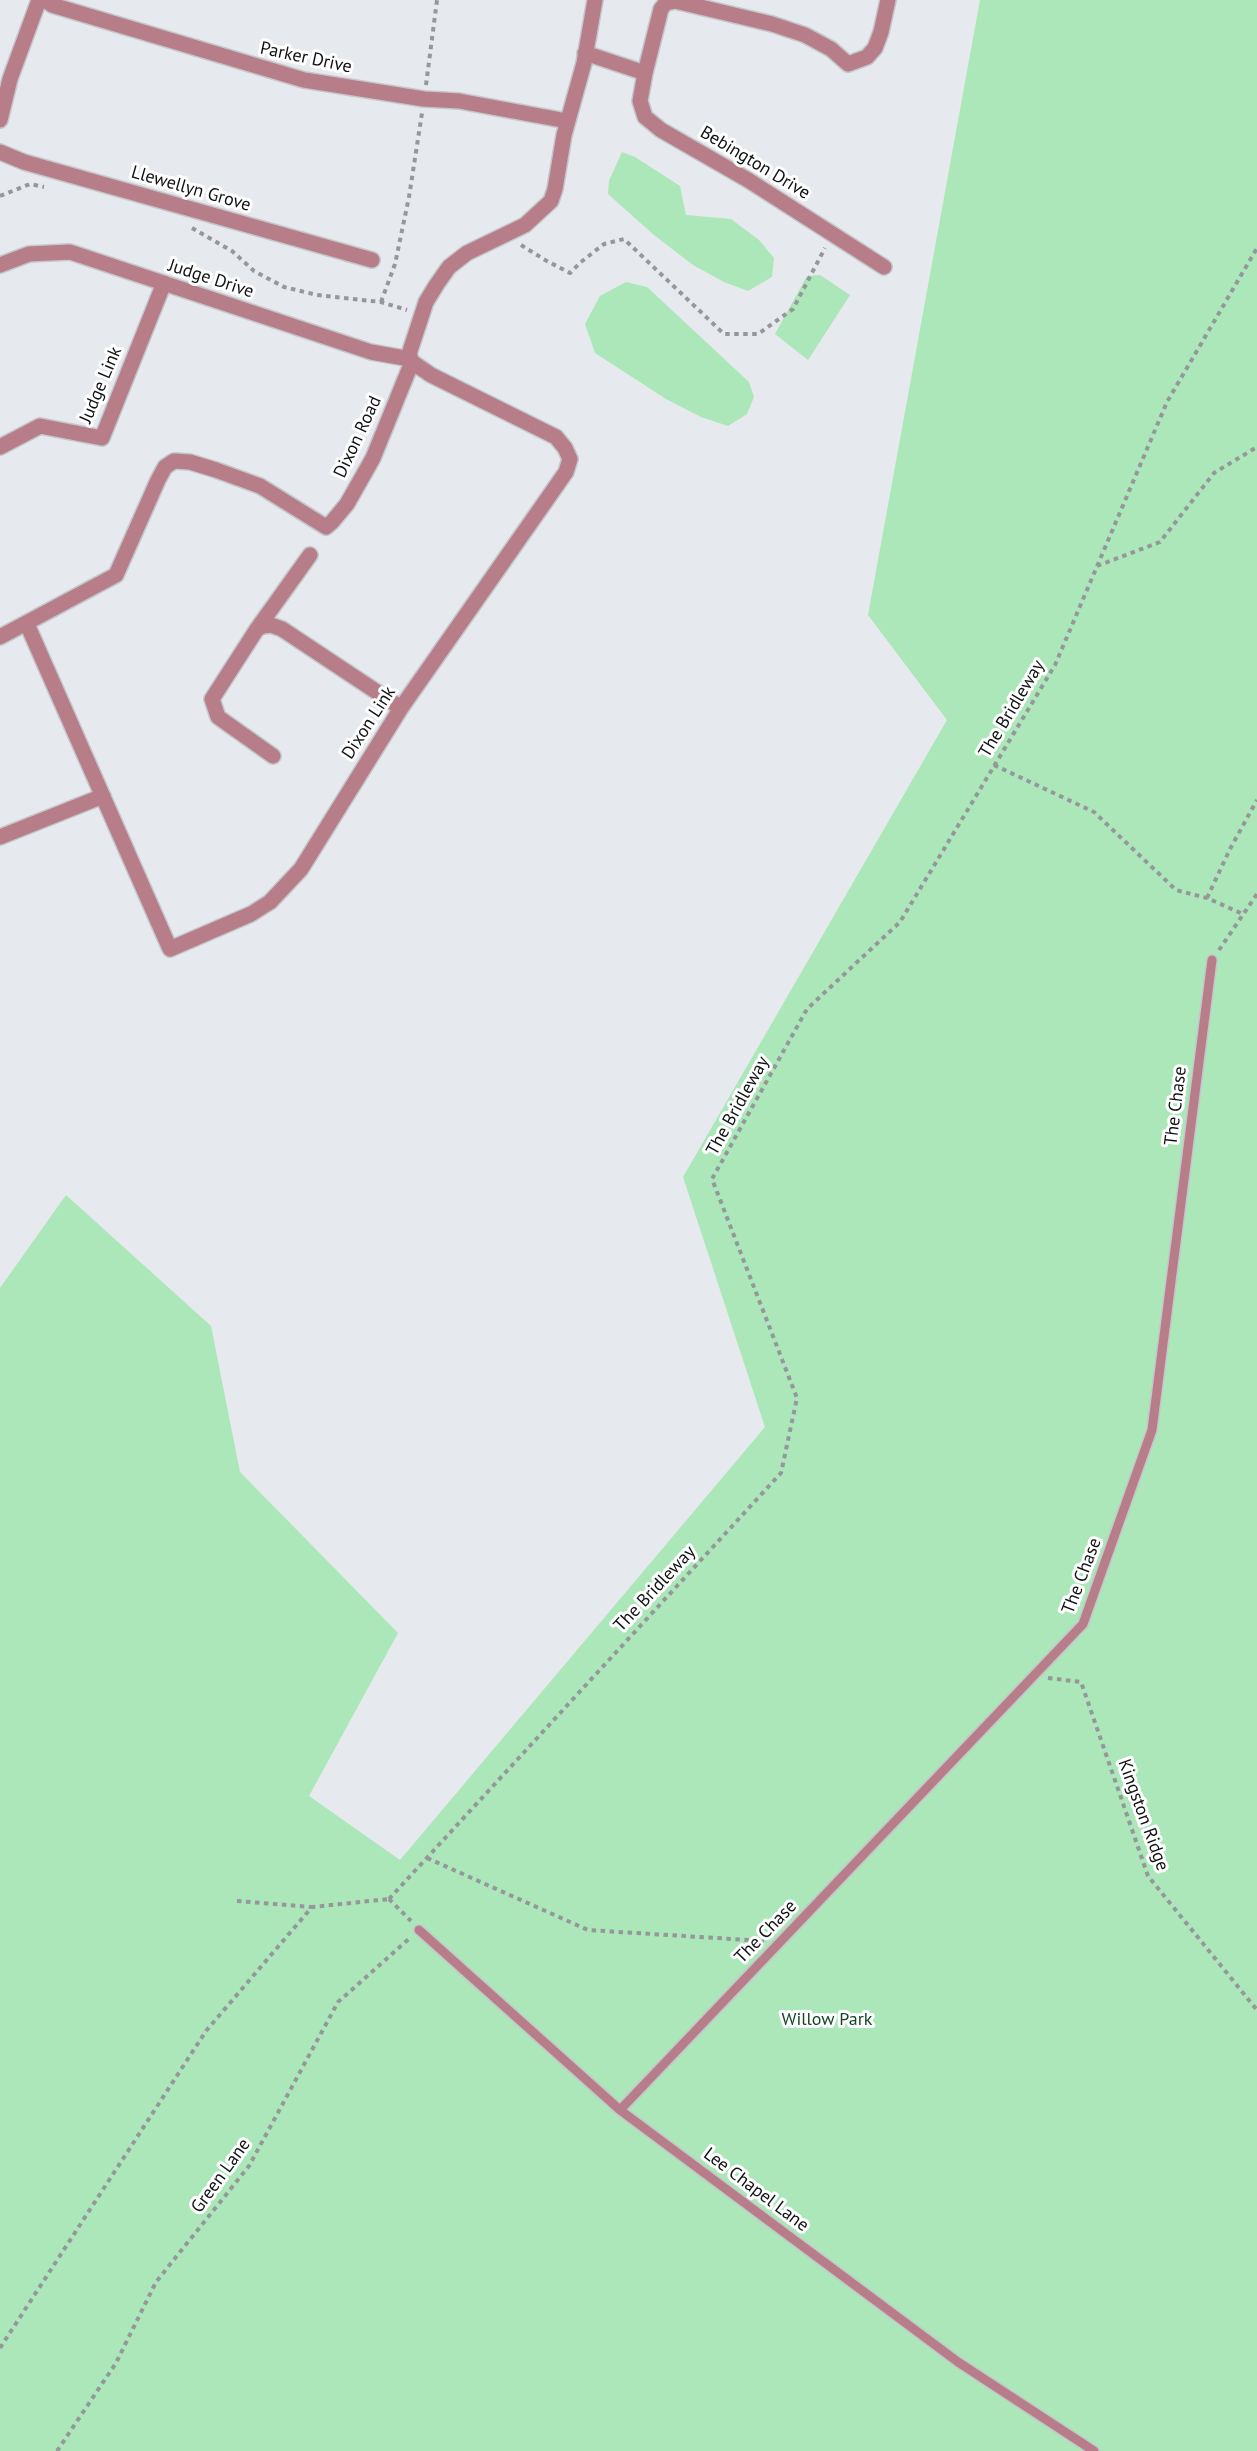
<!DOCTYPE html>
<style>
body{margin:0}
canvas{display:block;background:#e6e9ed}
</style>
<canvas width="1257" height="2451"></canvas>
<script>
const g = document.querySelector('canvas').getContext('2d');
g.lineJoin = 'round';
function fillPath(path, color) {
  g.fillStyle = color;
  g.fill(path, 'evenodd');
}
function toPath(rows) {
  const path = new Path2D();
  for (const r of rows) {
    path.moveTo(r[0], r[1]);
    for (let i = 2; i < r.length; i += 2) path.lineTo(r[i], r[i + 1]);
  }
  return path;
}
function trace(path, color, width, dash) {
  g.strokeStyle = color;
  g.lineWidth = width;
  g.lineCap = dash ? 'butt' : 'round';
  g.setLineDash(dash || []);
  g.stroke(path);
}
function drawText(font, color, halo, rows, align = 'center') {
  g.font = font + ' "PT Sans",sans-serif';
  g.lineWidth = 6;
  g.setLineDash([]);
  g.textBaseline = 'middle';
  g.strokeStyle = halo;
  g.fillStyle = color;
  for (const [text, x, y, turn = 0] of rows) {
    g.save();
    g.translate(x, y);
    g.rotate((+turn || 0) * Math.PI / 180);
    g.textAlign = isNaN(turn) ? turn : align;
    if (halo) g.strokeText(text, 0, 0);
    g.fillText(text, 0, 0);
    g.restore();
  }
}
const green = toPath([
 [980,0,1257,0,1257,2451,0,2451,0,1288,66,1195,211,1326,240,1472,398,1633,309,1796,400,1860,765,1427,683,1177,947,720,868,615],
 [622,152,635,157,680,186,686,215,731,219,759,240,774,258,772,277,748,291,724,282,693,265,654,235,608,194,609,181],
 [820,275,850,295,808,360,775,334,807,276],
 [626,282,647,287,749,382,754,397,747,414,728,426,701,417,666,399,595,353,585,324,600,296]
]);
const path = toPath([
 [426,85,437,0],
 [0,196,30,184,44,187],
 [192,228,232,251,254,271,284,287,317,295,381,302,407,310],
 [521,245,545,260,570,273,581,262,604,244,624,239,724,334,758,334,793,309,825,248],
 [381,302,395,264,409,197,422,113],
 [1097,566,1160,542,1214,473,1257,447],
 [994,765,1094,812,1176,890,1207,898,1243,914],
 [1207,898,1230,849,1257,800],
 [1219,950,1257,894],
 [1048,1678,1081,1682,1148,1876,1257,2010],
 [427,1858,588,1930,764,1941],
 [389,1899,781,1473,797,1398,712,1179,807,1009,900,922,1055,665,1167,402,1257,248],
 [389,1899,411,1921],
 [237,1901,312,1907],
 [0,2348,206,2031,312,1907,389,1899],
 [57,2451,116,2363,156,2282,249,2166,338,2002,411,1937]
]);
const lane = toPath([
 [419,1930,620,2110,958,2362,1094,2451],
 [620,2110,1083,1624,1152,1430,1212,960]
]);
const street = toPath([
 [45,0,52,5,304,80,424,99,459,101,567,121],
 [585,53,645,73,661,9,666,3,675,1,772,24,805,35,831,49,848,64,867,57,875,48,881,32,888,0],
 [645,73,640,101,645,117,661,130,748,180,884,267],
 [0,120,10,79,39,0],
 [0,152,24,162,372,260],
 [0,265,29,254,70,252,371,352,410,359],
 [0,447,40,426,102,438,164,283],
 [27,624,170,949,251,914,270,902,301,869,401,708,566,472,570,459,565,448,556,437,431,375,412,362],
 [257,629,310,555],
 [0,637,116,575,158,480,165,467,174,461,190,462,216,470,260,486,326,527,332,522,347,504,373,458,412,362,409,354,426,302,437,284,449,267,467,253,525,225,551,201,555,189,564,135,584,63,595,0],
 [273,756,218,717,212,699,257,629,263,626,271,625,282,629,401,708],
 [0,837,103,796]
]);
const streetNames = [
 ["Parker Drive",306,58,12],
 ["Bebington Drive",755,163,31],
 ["Llewellyn Grove",191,189,16],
 ["Judge Drive",211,279,18],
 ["Judge Link",101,385,-67],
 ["Dixon Road",358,437,-65],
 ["The Bridleway",1012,709,-59],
 ["Dixon Link",369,723,-57],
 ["The Bridleway",738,1106,-61],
 ["The Chase",1176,1106,-83],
 ["The Chase",1082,1576,-69],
 ["The Bridleway",655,1589,-47],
 ["Kingston Ridge",1143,1815,70],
 ["The Chase",766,1932,-46],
 ["Green Lane",221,2176,-54],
 ["Lee Chapel Lane",756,2190,37]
];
const parkNames = [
 ["Willow Park",827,2020]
];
fillPath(green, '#abe7b9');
trace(lane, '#c4c7ca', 12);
trace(street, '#c4c7ca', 18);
trace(path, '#95979a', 4, [4.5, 4.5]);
trace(lane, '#b77d89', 9);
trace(street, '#b77d89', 15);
drawText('18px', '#111213', '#fff', streetNames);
drawText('18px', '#124624', '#fff', parkNames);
</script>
